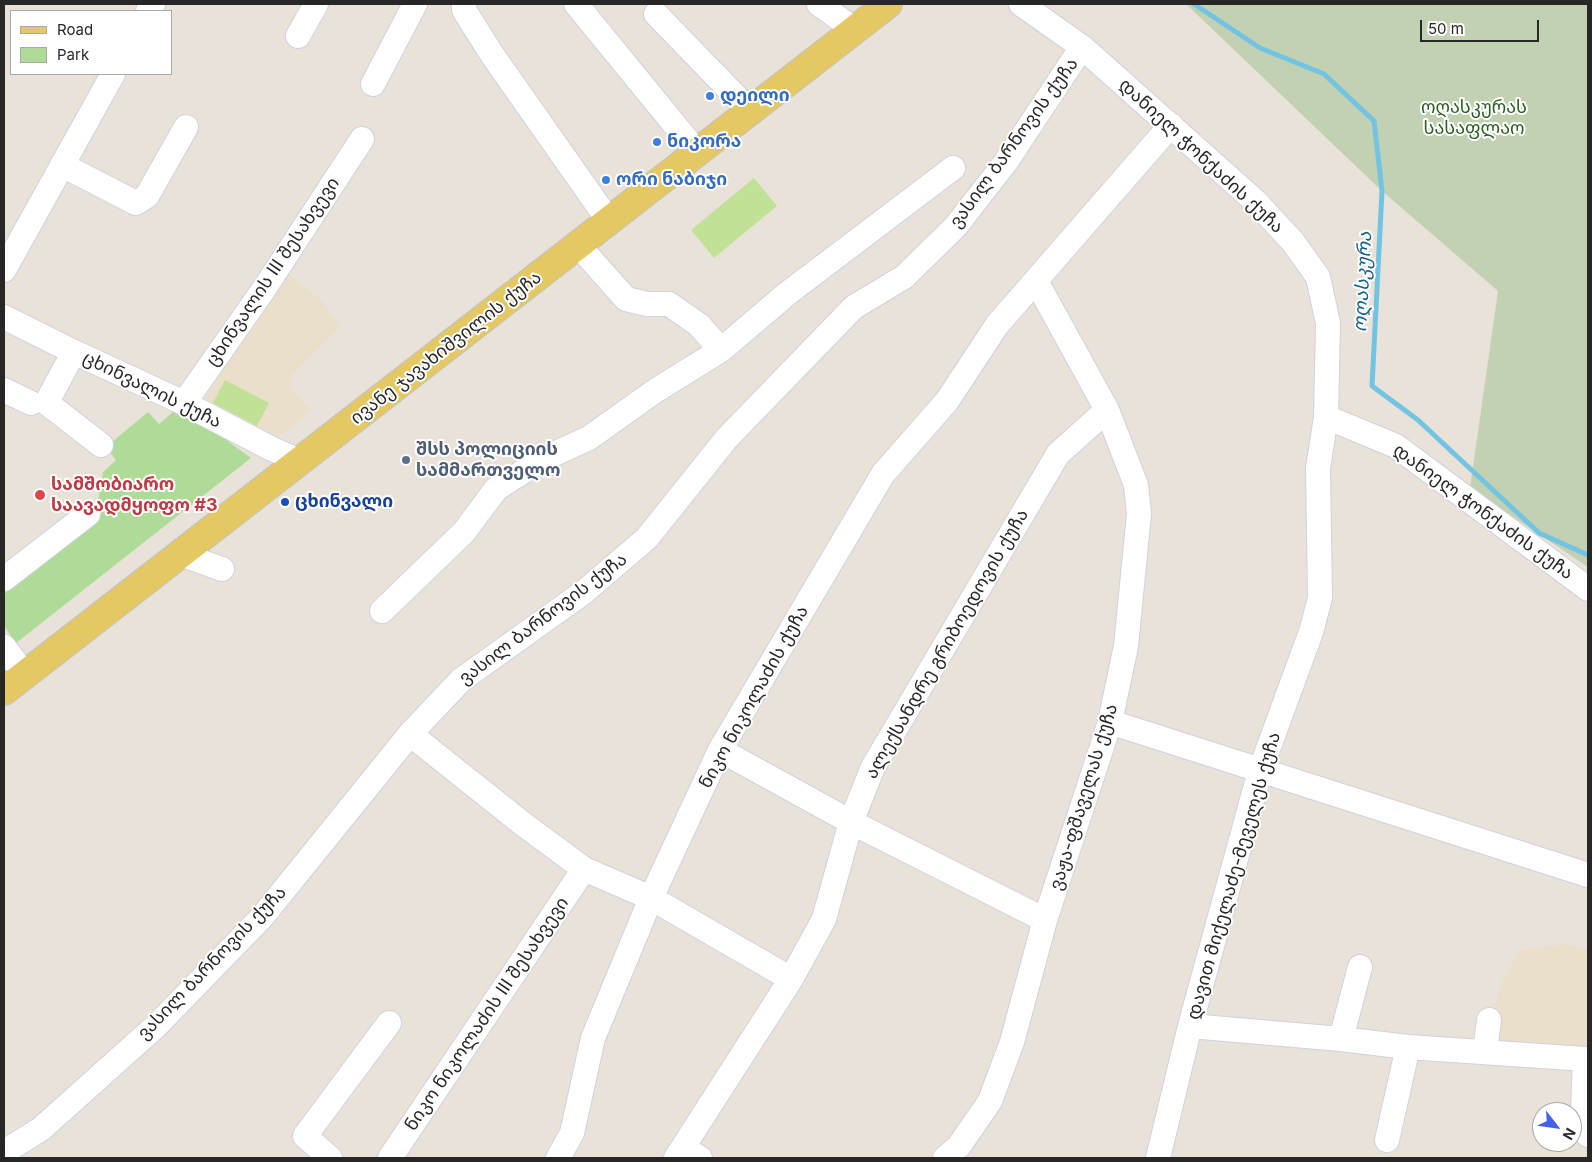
<!DOCTYPE html>
<meta charset="utf-8">
<style>
body{margin:0}
#map{position:relative;width:1592px;height:1162px;overflow:hidden;background:#e9e2d9;font-family:Inter,sans-serif}
canvas{display:block}
.frame{position:absolute;inset:0;border:5px solid #272727;pointer-events:none}
.legend{position:absolute;left:10px;top:10px;width:162px;height:65px;box-sizing:border-box;background:#fff;border:1px solid #a9a9a9;margin:0;padding:6px 9px;list-style:none;font-size:15px;color:#272727}
.legend li{display:flex;align-items:center;gap:10px;height:25px}
.legend b{width:25px;border:1px solid #a9a9a9}
.north{position:absolute;left:1532px;top:1102px;width:50px;height:50px;box-sizing:border-box;background:#fff;border:1px solid #a9a9a9;border-radius:50%;rotate:120deg;font-size:14px;font-weight:700;line-height:20px;text-align:center;color:#272727}
.north::after{content:'';display:block;margin:auto;width:18px;height:22px;background:#4561ea;clip-path:polygon(50% 0,100% 100%,50% 72%,0 100%)}
.scale{position:absolute;left:1420px;top:20px;width:119px;height:22px;box-sizing:border-box;border:2px solid #272727;border-top:0;padding-left:6px;font-size:15px;line-height:18px;white-space:nowrap;color:#272727;-webkit-text-stroke:4px #fff;paint-order:stroke}
</style>
<div id="map">
<canvas width="1592" height="1162"></canvas>
<div class="frame"></div>
<ul class="legend">
<li><b style="height:6px;background:#e4c863"></b>Road</li>
<li><b style="height:14px;background:#afdb99"></b>Park</li>
</ul>
<div class="north">N</div>
<div class="scale">50 m</div>
</div>
<script>
const g = document.querySelector('canvas').getContext('2d');
g.lineJoin = 'round';
function fillPath(path, color) {
  g.fillStyle = color;
  g.fill(path, 'evenodd');
}
function toPath(rows) {
  const path = new Path2D();
  for (const r of rows) {
    path.moveTo(r[0], r[1]);
    for (let i = 2; i < r.length; i += 2) path.lineTo(r[i], r[i + 1]);
  }
  return path;
}
function trace(path, color, width, dash) {
  g.strokeStyle = color;
  g.lineWidth = width;
  g.lineCap = dash ? 'butt' : 'round';
  g.setLineDash(dash || []);
  g.stroke(path);
}
function drawText(font, color, halo, rows, align = 'center') {
  g.font = font + ' Inter,"Noto Sans Georgian",sans-serif';
  g.lineWidth = 4;
  g.setLineDash([]);
  g.textBaseline = 'middle';
  g.strokeStyle = halo;
  g.fillStyle = color;
  for (const [text, x, y, turn = 0] of rows) {
    g.save();
    g.translate(x, y);
    g.rotate((+turn || 0) * Math.PI / 180);
    g.textAlign = isNaN(turn) ? turn : align;
    if (halo) g.strokeText(text, 0, 0);
    g.fillText(text, 0, 0);
    g.restore();
  }
}
const education = toPath([
 [285,271,322,301,340,327,293,374,290,387,311,411,278,438,208,402,207,389],
 [1564,944,1588,949,1588,1052,1500,1047,1490,1039,1499,988,1520,950]
]);
const green = toPath([
 [174,411,225,439,251,458,16,643,4,626,4,594,95,519,103,472,116,460,106,447,148,412,159,424]
]);
const cemetery = toPath([
 [1186,4,1588,4,1588,567,1470,488,1498,291,1382,191]
]);
const pitch = toPath([
 [754,178,777,206,714,258,691,230],
 [225,380,269,403,257,426,213,403]
]);
const stream = toPath([
 [1194,4,1260,48,1324,74,1374,121,1382,191,1372,386,1418,420,1539,533,1588,555]
]);
const minor = toPath([
 [464,4,464,10,493,56,609,221],
 [576,4,697,152],
 [819,4,855,30],
 [1021,4,1082,47,1255,201,1293,242,1318,277,1328,323,1326,417,1318,468,1320,598,1311,632,1260,771,1190,1026,1158,1158],
 [148,11,153,4],
 [656,14,750,111],
 [298,36,316,4],
 [373,84,415,4],
 [62,165,136,203,147,196,186,127],
 [4,270,113,74],
 [4,317,74,352,184,403,272,449,300,461],
 [721,350,788,293,953,168],
 [74,352,50,396,48,404,101,445],
 [4,390,31,403],
 [184,403,264,289,362,139],
 [1326,417,1396,446,1588,589],
 [180,554,222,569],
 [4,579,88,514],
 [382,611,464,532,496,489,543,459,589,438,655,391,721,350,699,325,669,304,647,304,626,299,578,245],
 [4,647,25,675],
 [1110,722,1588,875],
 [410,734,523,824,584,869,651,898,791,979],
 [720,750,851,822,1045,920],
 [1190,1026,1341,1039,1408,1047,1585,1059,1583,1110,1588,1135],
 [1341,1039,1360,967],
 [1485,1051,1489,1020],
 [1387,1140,1408,1047],
 [683,1147,700,1158],
 [4,1152,41,1129,157,1025,262,917,410,734,461,680,584,592,647,538,727,438,854,307,904,277,956,226,1005,163,1082,47],
 [330,1158,305,1136,389,1023],
 [390,1158,584,869],
 [558,1158,572,1133,593,1038,651,898,720,750,883,474,947,401,997,325,1171,125],
 [676,1158,791,979,824,919,851,822,873,767,1058,454,1107,410],
 [945,1158,959,1146,990,1101,1012,1042,1045,920,1110,722,1126,646,1139,514,1136,485,1107,410,1036,281]
]);
const major = toPath([
 [4,691,888,4]
]);
const markers = [
 [710,96,5,"#3f7fe0"],
 [657,142,5,"#3f7fe0"],
 [606,180,5,"#3f7fe0"],
 [406,460,5,"#5c6f8a"],
 [40,495,6,"#e0444e"],
 [285,502,5,"#1a4fb4"]
];
const shopNames = [
 ["დეილი",720,96],
 ["ნიკორა",667,142],
 ["ორი ნაბიჯი",616,180]
];
const parkNames = [
 ["ოღასკურას",1474,108],
 ["სასაფლაო",1474,129]
];
const streetNames = [
 ["ვასილ ბარნოვის ქუჩა",1014,143,-54],
 ["დანიელ ჭონქაძის ქუჩა",1201,156,43],
 ["ცხინვალის III შესახვევი",273,272,-56],
 ["ივანე ჯავახიშვილის ქუჩა",446,348,-38],
 ["ცხინვალის ქუჩა",152,390,26],
 ["დანიელ ჭონქაძის ქუჩა",1483,512,36],
 ["ვასილ ბარნოვის ქუჩა",543,619,-37],
 ["ალექსანდრე გრიბოედოვის ქუჩა",947,644,-60],
 ["ნიკო ნიკოლაძის ქუჩა",754,697,-61],
 ["ვაჟა-ფშაველას ქუჩა",1084,797,-73],
 ["დავით მიქელაძე-მეველეს ქუჩა",1234,876,-74],
 ["ვასილ ბარნოვის ქუჩა",212,963,-46],
 ["ნიკო ნიკოლაძის III შესახვევი",487,1014,-56]
];
const serviceNames = [
 ["შსს პოლიციის",416,450],
 ["სამმართველო",416,471]
];
const healthNames = [
 ["სამშობიარო",51,485],
 ["საავადმყოფო #3",51,506]
];
const transitNames = [
 ["ცხინვალი",295,502]
];
const waterNames = [
 ["ოღასკურა",1363,282,-87]
];
fillPath(education, '#e9dfca');
fillPath(green, '#afdb99');
fillPath(cemetery, '#c1d1b2');
fillPath(pitch, '#c1e296');
trace(stream, '#73c4e3', 5);
trace(minor, '#cfd2df', 26);
trace(major, '#c3c3c3', 30);
trace(minor, '#fff', 24);
trace(major, '#e4c863', 28);
for (const [x, y, r, color] of markers) {
  const dot = new Path2D();
  dot.arc(x, y, r, 0, 2 * Math.PI);
  g.fillStyle = color;
  g.fill(dot);
  trace(dot, '#fff', 2);
}
drawText('bold 18px', '#366cbe', '#fff', shopNames, 'left');
drawText('18px', '#2a5c1e', '#fff', parkNames);
drawText('18px', '#272727', '#fff', streetNames);
drawText('bold 18px', '#4e5e75', '#fff', serviceNames, 'left');
drawText('bold 18px', '#be3a42', '#fff', healthNames, 'left');
drawText('bold 18px', '#164399', '#fff', transitNames, 'left');
drawText('italic 19px', '#17618a', '#fff', waterNames);
</script>
